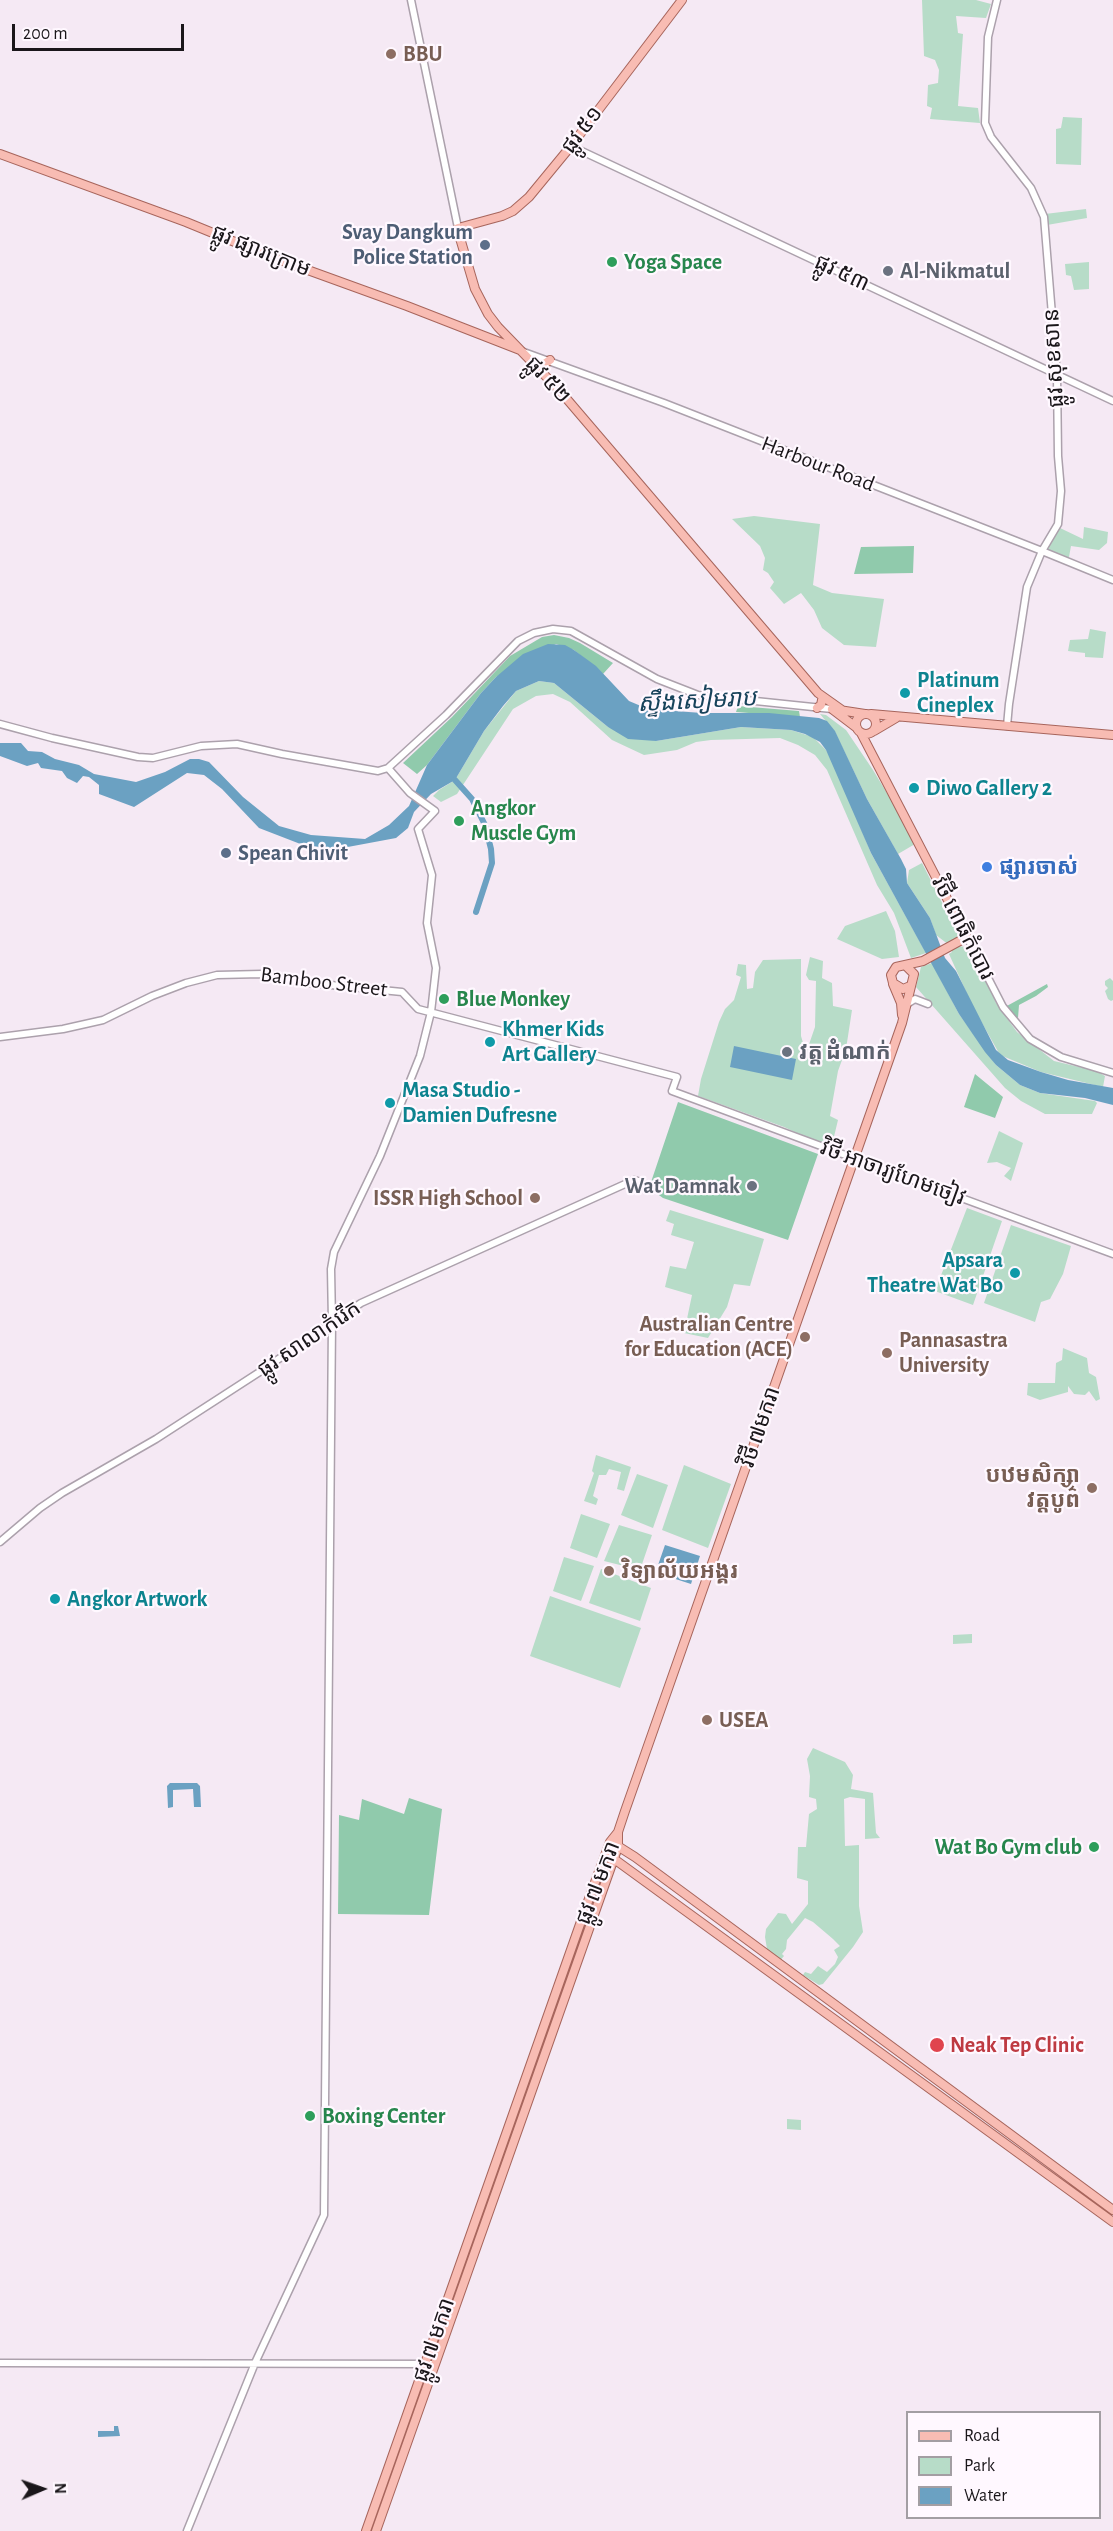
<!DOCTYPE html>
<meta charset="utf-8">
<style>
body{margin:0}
#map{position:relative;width:1113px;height:2531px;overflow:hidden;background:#f5e9f4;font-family:"Alegreya Sans",sans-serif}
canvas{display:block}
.legend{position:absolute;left:906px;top:2411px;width:195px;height:108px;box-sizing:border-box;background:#fff8ff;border:2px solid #a39ea3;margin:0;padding:8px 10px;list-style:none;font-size:18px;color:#1a161a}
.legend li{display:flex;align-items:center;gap:12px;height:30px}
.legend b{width:30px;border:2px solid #a39ea3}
.north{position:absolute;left:12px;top:2459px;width:60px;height:60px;-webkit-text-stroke:4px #fff8ff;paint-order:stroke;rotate:88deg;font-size:16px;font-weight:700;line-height:24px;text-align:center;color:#1a161a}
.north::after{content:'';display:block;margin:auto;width:21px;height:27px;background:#1a161a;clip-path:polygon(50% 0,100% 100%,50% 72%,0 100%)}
.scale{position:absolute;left:12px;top:24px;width:172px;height:27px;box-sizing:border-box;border:3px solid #1a161a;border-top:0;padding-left:8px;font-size:18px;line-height:21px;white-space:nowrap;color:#1a161a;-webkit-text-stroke:4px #fff8ff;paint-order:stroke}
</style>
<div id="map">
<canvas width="1113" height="2531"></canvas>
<ul class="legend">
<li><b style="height:8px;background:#f8bcb3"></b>Road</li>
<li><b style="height:16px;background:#b7dcc8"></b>Park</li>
<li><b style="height:16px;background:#6ba1c2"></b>Water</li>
</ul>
<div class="north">N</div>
<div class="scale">200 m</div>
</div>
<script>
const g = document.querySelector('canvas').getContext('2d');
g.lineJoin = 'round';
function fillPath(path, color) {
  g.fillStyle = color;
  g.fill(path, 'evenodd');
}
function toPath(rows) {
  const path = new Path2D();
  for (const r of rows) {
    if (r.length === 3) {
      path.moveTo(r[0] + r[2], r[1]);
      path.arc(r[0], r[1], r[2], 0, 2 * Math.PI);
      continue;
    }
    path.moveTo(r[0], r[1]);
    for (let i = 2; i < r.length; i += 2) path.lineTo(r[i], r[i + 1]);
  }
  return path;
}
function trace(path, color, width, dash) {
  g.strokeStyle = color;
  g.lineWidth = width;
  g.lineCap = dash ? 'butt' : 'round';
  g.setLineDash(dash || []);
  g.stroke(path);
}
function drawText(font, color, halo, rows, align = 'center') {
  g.font = font + ' "Alegreya Sans","Noto Sans Khmer",sans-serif';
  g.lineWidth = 4.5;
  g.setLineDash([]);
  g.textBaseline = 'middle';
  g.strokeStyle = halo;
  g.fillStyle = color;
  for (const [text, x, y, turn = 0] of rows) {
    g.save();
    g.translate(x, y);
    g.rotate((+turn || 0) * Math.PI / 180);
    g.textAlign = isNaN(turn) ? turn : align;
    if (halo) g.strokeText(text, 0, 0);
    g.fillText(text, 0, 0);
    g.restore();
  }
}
const green = toPath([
 [922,0,976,0,991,4,986,18,956,16,958,33,963,34,958,106,978,108,980,123,930,119,932,108,927,106,928,85,938,83,939,70,935,60,924,56],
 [1063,117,1082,118,1081,165,1056,164,1056,129,1061,128],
 [1086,209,1087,218,1047,225,1045,214],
 [1089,262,1089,289,1074,290,1071,276,1066,275,1065,264],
 [754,516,820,524,813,585,832,593,884,599,876,647,844,645,822,628,814,610,801,593,784,604,770,588,774,582,768,573,763,570,765,558,760,546,732,519],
 [1084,527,1108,532,1107,543,1099,550,1071,546,1069,557,1062,557,1047,549,1060,528,1083,539],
 [1090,629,1106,632,1103,658,1085,657,1085,653,1068,651,1070,640,1088,639],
 [539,681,554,683,608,727,656,741,741,727,791,730,813,737,826,750,835,766,871,853,926,953,911,958,894,913,877,885,827,770,815,755,798,745,780,738,711,740,696,742,677,750,644,755,612,740,570,702,553,694,536,696,513,709,457,794,441,802,433,796,439,790,455,780,484,731,516,691],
 [820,714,826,715,846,730,873,770,905,823,915,844,898,854,867,799,835,732],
 [922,863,960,938,949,945,936,935,930,918,907,883,909,870],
 [886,911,895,931,899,957,882,959,837,939,845,926],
 [957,946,966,947,987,981,996,1003,1017,1032,1054,1061,1096,1071,1105,1076,1103,1087,1041,1072,1000,1055,973,1007,949,954,952,952,950,948],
 [810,957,823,961,822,978,832,983,833,1006,852,1010,846,1049,838,1071,830,1116,838,1120,831,1149,784,1127,698,1096,701,1079,719,1022,725,1009,734,1000,741,977,736,975,738,964,746,965,747,989,753,988,755,972,763,960,801,959,801,1036,806,1053,815,1027,816,981,809,980,806,975],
 [932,963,959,1014,996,1065,1020,1085,1040,1093,1095,1101,1097,1103,1092,1114,1045,1114,1021,1101,1005,1088,916,987,921,967],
 [1110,978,1113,981,1113,1000,1111,1001,1108,999,1105,991,1108,988,1105,985,1105,981],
 [999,1131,1023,1143,1011,1181,1004,1176,1011,1168,997,1162,987,1163],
 [967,1208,1002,1221,973,1305,935,1291],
 [670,1210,764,1239,750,1286,734,1284,727,1307,708,1338,684,1333,692,1295,665,1287,670,1266,686,1269,694,1242,671,1235,674,1224,666,1221],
 [1011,1225,1071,1246,1063,1274,1050,1299,1041,1302,1035,1322,984,1303],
 [1063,1348,1087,1358,1089,1373,1096,1377,1100,1399,1096,1401,1089,1391,1085,1395,1074,1394,1068,1386,1068,1392,1040,1400,1027,1395,1028,1383,1055,1383,1056,1363,1062,1360],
 [596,1455,631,1467,624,1491,617,1489,621,1472,609,1469,606,1475,599,1475,593,1496,598,1499,596,1505,584,1501,594,1473,592,1471],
 [684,1465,731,1484,708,1548,662,1530],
 [637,1474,668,1485,653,1528,621,1515],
 [581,1514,610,1524,597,1558,570,1548],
 [619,1525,652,1535,640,1570,604,1561],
 [564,1557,594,1566,581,1601,553,1591],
 [601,1569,651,1588,640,1621,589,1603],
 [550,1596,641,1628,620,1688,530,1656],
 [972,1634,972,1643,953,1644,953,1635],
 [813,1748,845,1762,853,1775,851,1789,873,1793,876,1833,880,1838,865,1839,865,1799,850,1797,844,1799,845,1846,859,1845,859,1906,863,1932,853,1947,823,1984,819,1985,803,1975,805,1972,811,1974,818,1966,827,1972,835,1964,838,1957,834,1950,840,1946,833,1939,813,1922,805,1918,787,1940,786,1949,782,1954,784,1956,779,1962,768,1955,765,1937,766,1929,778,1913,786,1914,792,1924,808,1904,808,1881,797,1878,798,1847,806,1847,809,1814,817,1809,816,1799,809,1797,810,1776,807,1759],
 [787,2119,801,2120,801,2130,787,2129]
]);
const forest = toPath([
 [914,546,913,573,854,574,861,547],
 [554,635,569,638,580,643,613,663,603,674,574,650,556,644,496,677,481,693,427,765,417,774,403,763,452,717,510,656,542,637],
 [738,706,799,711,800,717,736,712],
 [1047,984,1048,987,1036,996,1019,1005,1018,1018,1010,1014,1005,1007],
 [975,1074,1003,1097,995,1118,964,1107],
 [678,1102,818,1154,788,1240,663,1198,649,1188],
 [409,1798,442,1809,429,1915,338,1914,339,1815,359,1820,362,1799,404,1814]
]);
const water = toPath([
 [548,644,565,645,574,650,596,666,629,701,648,709,702,713,769,713,819,718,827,721,835,731,867,799,901,859,906,869,907,883,930,918,945,958,956,971,996,1050,1008,1060,1041,1072,1068,1080,1113,1088,1113,1105,1085,1098,1040,1093,1020,1085,996,1065,985,1052,959,1014,871,853,826,750,820,742,805,734,791,730,741,727,656,741,628,739,608,727,554,683,539,681,516,691,503,706,484,731,455,780,431,794,414,812,408,828,396,838,337,849,303,845,259,828,222,789,204,775,187,773,134,807,99,794,99,785,89,777,83,776,77,783,67,778,62,771,41,768,38,763,27,766,0,756,0,743,21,743,28,751,42,752,55,759,79,765,94,774,136,782,165,772,190,759,199,759,209,762,243,797,279,826,311,835,365,839,389,825,409,806,427,765,481,693,496,677,523,654],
 [734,1046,796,1059,792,1080,730,1067],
 [665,1545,700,1556,691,1584,660,1574,657,1568],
 [170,1783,197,1783,200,1786,201,1807,194,1807,193,1789,173,1790,173,1807,168,1808,167,1786],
 [114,2426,118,2426,120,2436,98,2437,98,2431,114,2431]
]);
const canal = toPath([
 [455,780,472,799,485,825,491,849,492,863,476,912]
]);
const minor = toPath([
 [411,0,458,228],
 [997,0,988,37,985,123,991,137,1031,188,1044,217,1057,376,1058,456,1061,491,1058,524,1042,551,1027,587,1009,704,1007,726],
 [571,146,1113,401],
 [521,351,664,403,1042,551,1113,580],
 [0,724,52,738,138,757,153,758,201,746,237,744,282,754,378,771,388,768,446,715,518,641,534,633,553,629,571,631,657,679,698,695,832,709],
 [967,937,1003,1007,1030,1039,1061,1057,1113,1073],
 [907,1004,915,999,928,1004],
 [0,1037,63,1029,103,1020,152,996,186,983,217,975,262,974,300,982,402,992,418,1009,677,1077,672,1091,1113,1254],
 [0,1542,40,1508,62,1493,156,1439,258,1373,361,1303,634,1180,642,1182],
 [0,2363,435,2364],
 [187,2531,255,2363,324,2215,332,1322,331,1269,334,1252,380,1156,420,1056,431,1012,436,968,427,923,432,875,418,829,435,811,410,793,388,768]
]);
const major = toPath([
 [682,0,571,146,529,197,513,211,502,216,458,228,460,238,475,289,488,314,498,327,560,391,818,693,842,710],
 [0,154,186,222,269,256,407,306,520,350],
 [542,372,544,364,550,360],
 [817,708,821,705,822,700],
 [832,709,857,728],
 [839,710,865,714],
 [866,724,10],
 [871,714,1113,735],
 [874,731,896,718],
 [861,733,967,937,923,961,905,965],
 [893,984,901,1003,902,1015],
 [616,1845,635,1857,1113,2210],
 [610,1856,1113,2222],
 [366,2531,591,1893,610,1842,618,1832,625,1811,902,1023,914,974,905,965,896,967,891,975,893,983,903,989,910,986],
 [376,2531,618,1847,618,1832]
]);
const markers = [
 [391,54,6,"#8d6e63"],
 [485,245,6,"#5c6f8a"],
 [612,262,6,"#2e9e5b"],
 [888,271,6,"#6b7280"],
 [905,693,6,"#0f9aa8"],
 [914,788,6,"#0f9aa8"],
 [459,821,6,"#2e9e5b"],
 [226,853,6,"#5c6f8a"],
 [987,867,6,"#3f7fe0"],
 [444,999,6,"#2e9e5b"],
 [490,1042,6,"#0f9aa8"],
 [787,1052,6,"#6b7280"],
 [390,1103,6,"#0f9aa8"],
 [752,1186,6,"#6b7280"],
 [535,1198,6,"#8d6e63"],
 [1015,1273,6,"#0f9aa8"],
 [805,1337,6,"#8d6e63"],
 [887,1353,6,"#8d6e63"],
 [1092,1488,6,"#8d6e63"],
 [609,1571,6,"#8d6e63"],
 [55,1599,6,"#0f9aa8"],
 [707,1720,6,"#8d6e63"],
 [1094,1847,6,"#2e9e5b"],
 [937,2045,8,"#e0444e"],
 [310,2116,6,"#2e9e5b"]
];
const educationNames = [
 ["BBU",403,54],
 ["ISSR High School",523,1198,"right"],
 ["Australian Centre",793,1324,"right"],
 ["for Education (ACE)",793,1349,"right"],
 ["Pannasastra",899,1340],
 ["University",899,1365],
 ["បឋមសិក្សា",1080,1475,"right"],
 ["វត្តបូព៌",1080,1500,"right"],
 ["វិទ្យាល័យអង្គរ",621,1571],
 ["USEA",719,1720]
];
const streetNames = [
 ["ផ្លូវ ៥១",582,130,-53],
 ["ផ្លូវ ផ្សារក្រោម",261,251,22],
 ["ផ្លូវ ៥៣",842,273,25],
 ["ផ្លូវ សុខសាន",1054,358,-93],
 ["ផ្លូវ ៥២",548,380,47],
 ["Harbour Road",818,464,21],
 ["វិថី ពោធិកំបោរ",963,928,63],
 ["Bamboo Street",324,982,7],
 ["វិថី អាចារ្យហែមចៀវ",893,1173,20],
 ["ផ្លូវ សាលាកំរើក",309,1339,-34],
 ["វិថី ៧មករា",760,1427,-71],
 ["ផ្លូវ ៧ មករា",598,1883,-69],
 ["ផ្លូវ ៧ មករា",434,2340,-71]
];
const serviceNames = [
 ["Svay Dangkum",473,232],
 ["Police Station",473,257],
 ["Spean Chivit",238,853,"left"]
];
const leisureNames = [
 ["Yoga Space",624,262],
 ["Angkor",471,808],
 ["Muscle Gym",471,833],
 ["Blue Monkey",456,999],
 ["Wat Bo Gym club",1082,1847,"right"],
 ["Boxing Center",322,2116]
];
const worshipNames = [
 ["Al-Nikmatul",900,271],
 ["វត្ត ដំំណាក់",799,1052],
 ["Wat Damnak",740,1186,"right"]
];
const cultureNames = [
 ["Platinum",917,680],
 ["Cineplex",917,705],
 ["Diwo Gallery 2",926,788],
 ["Khmer Kids",502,1029],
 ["Art Gallery",502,1054],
 ["Masa Studio -",402,1090],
 ["Damien Dufresne",402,1115],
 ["Apsara",1003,1260,"right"],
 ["Theatre Wat Bo",1003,1285,"right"],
 ["Angkor Artwork",67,1599]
];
const shopNames = [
 ["ផ្សារចាស់",999,867]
];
const healthNames = [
 ["Neak Tep Clinic",950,2045]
];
const waterNames = [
 ["ស្ទឹងសៀមរាប",697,701,-3]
];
fillPath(green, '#b7dcc8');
fillPath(forest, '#90caac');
fillPath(water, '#6ba1c2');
trace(canal, '#6ba1c2', 6);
trace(minor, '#aca1ac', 9);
trace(major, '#a7655c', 10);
trace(minor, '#fff', 6);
trace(major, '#f8bcb3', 8);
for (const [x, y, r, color] of markers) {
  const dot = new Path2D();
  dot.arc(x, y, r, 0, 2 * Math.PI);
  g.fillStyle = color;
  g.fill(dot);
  trace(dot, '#fff8ff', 2);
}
drawText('bold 22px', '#785e54', '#fff8ff', educationNames, 'left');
drawText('22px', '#1a161a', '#fff8ff', streetNames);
drawText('bold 22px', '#4e5e75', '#fff8ff', serviceNames, 'right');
drawText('bold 22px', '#27864d', '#fff8ff', leisureNames, 'left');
drawText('bold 22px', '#5b616d', '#fff8ff', worshipNames, 'left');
drawText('bold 22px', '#0d838f', '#fff8ff', cultureNames, 'left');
drawText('bold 22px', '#366cbe', '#fff8ff', shopNames, 'left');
drawText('bold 22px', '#be3a42', '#fff8ff', healthNames, 'left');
drawText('italic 24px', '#18435b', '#fff8ff', waterNames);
</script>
